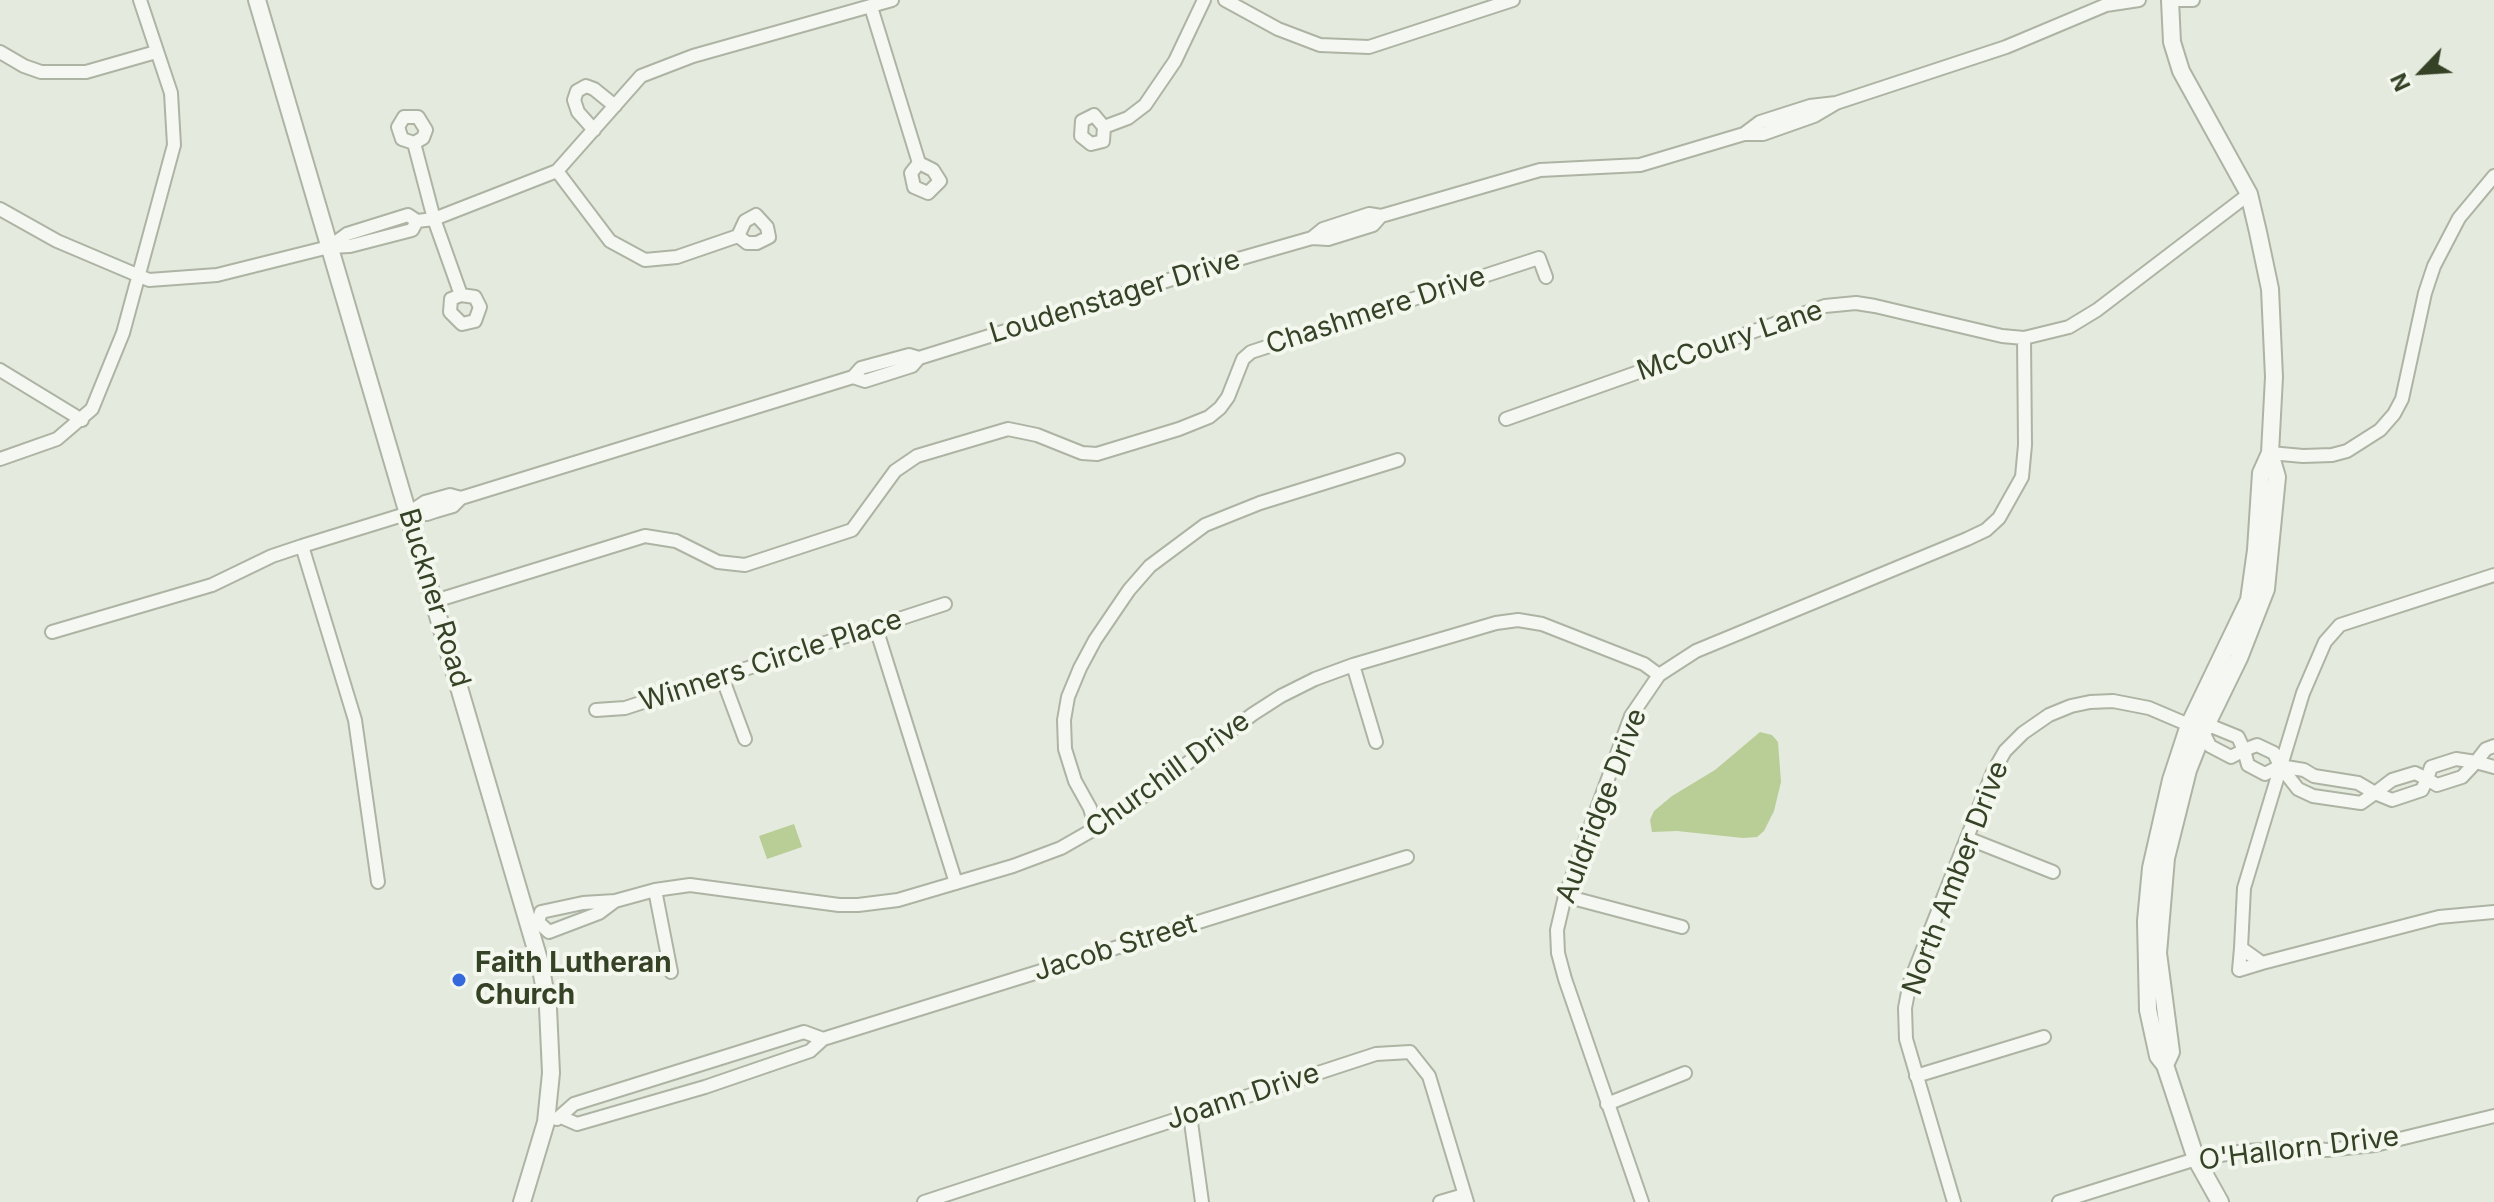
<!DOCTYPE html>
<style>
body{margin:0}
#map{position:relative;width:2494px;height:1202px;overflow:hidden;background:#e5eade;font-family:Inter,sans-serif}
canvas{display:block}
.north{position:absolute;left:2382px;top:32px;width:80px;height:80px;-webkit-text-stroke:6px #f3f7ee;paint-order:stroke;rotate:245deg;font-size:22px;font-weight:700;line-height:32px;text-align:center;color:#354226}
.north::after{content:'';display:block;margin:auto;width:28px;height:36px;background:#354226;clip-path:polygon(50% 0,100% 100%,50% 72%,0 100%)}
</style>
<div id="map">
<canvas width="2494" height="1202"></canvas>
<div class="north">N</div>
</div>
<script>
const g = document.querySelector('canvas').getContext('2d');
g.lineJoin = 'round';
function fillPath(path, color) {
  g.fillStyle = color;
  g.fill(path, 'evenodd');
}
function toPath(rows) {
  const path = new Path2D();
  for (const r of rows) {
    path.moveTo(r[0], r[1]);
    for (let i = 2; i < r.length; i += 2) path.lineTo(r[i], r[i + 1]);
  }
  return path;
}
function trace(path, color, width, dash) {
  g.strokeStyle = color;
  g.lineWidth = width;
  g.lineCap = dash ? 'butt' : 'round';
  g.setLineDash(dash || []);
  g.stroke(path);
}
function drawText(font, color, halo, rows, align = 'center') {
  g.font = font + ' Inter,sans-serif';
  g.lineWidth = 8;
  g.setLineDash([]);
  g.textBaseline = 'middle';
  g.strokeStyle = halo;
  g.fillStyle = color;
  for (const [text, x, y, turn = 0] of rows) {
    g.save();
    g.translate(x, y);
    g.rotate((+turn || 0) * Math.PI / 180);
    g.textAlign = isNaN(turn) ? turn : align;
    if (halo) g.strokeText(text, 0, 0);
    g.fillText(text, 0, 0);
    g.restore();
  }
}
const water = toPath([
 [1760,732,1772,735,1778,742,1781,782,1774,811,1764,831,1757,837,1743,838,1677,831,1652,832,1650,820,1654,811,1672,796,1715,770],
 [794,824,802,847,767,859,759,836]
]);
const minor = toPath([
 [1225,0,1278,29,1320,45,1369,47,1513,0],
 [2177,0,2193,0],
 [871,7,919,163,911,173,914,187,928,193,940,181,933,170,919,163],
 [0,52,24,66,41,72,86,72,156,52],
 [1094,115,1104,127,1103,141,1091,144,1081,136,1082,121,1094,115],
 [1104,127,1128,118,1145,105,1175,61,1204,0],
 [594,130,578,112,574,100,577,91,586,86,594,89,615,106],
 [1744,134,1760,122,1810,106,1836,103,2006,47,2106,5,2139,0],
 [414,143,423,138,426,130,418,117,404,117,398,127,402,139,414,143,434,219,461,295,451,299,450,312,462,324,475,321,480,307,475,297,461,295],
 [557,171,610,241,645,260,677,257,738,236,745,221,756,215,767,227,769,237,757,243,747,243,738,236],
 [0,209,57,241,149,280,217,275,329,247,350,246,412,230,417,221,408,215,347,234,329,247],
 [417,221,434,219,557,171,641,76,693,56,892,0],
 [1312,238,1323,229,1369,214,1381,216,1540,170,1640,165,1744,134,1763,134,1814,116,1836,103],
 [0,370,82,420],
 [853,377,865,381,912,366,919,358,1214,266,1312,238,1328,239,1373,225,1381,216],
 [1506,419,1825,306,1856,303,1875,306,2002,336,2024,338,2069,327,2097,310,2249,194],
 [2270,453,2303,456,2332,455,2347,451,2380,430,2394,414,2402,399,2425,293,2434,266,2459,218,2494,176],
 [0,459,57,439,92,409,123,333,174,145,171,93,140,0],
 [409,513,427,514,436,511,453,506,461,498,853,377,861,368,909,355,919,358],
 [302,546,409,513,425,502,450,495,461,498],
 [2494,575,2340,625,2325,642,2303,693,2244,888,2241,948,2262,963,2439,917,2494,912],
 [435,601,645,536,676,541,718,562,745,565,852,530,895,471,917,456,1008,429,1037,435,1082,453,1097,454,1179,429,1209,417,1220,408,1228,397,1243,359,1251,352,1539,258,1546,277],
 [876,628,956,883],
 [52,632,212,585,272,556,302,546,355,720,378,882],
 [1353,665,1376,742],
 [722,677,745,739],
 [596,710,625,708,945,604],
 [2494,746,2486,749,2476,762,2456,759,2431,767,2427,779,2415,773,2392,780,2375,793,2358,783,2314,776,2304,770,2280,766,2274,753,2257,745,2244,750,2238,737,2211,726,2203,732,2210,746,2231,757,2244,750,2248,765,2265,774,2280,766,2298,789,2313,796,2361,803,2375,793,2392,800,2422,790,2427,779,2437,785,2462,777,2476,762,2494,767],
 [1096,829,1090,808,1075,781,1065,749,1064,720,1068,697,1080,668,1095,640,1129,590,1150,566,1205,525,1260,503,1398,460],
 [1967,838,2053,872],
 [655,890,671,972],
 [1565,896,1682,927],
 [615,901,655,890,690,885,839,905,858,905,898,900,1013,866,1061,848,1117,816,1253,714,1281,696,1315,679,1353,665,1496,623,1518,620,1542,624,1644,664,1659,675],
 [530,924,538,922,541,912,583,903,615,901,599,913,549,932,538,922],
 [2241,948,2239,970,2262,963],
 [1916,1076,2044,1037],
 [1607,1104,1685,1073],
 [1190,1115,1202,1202],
 [561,1117,577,1124,705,1087,810,1051,823,1039,1407,857],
 [557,1119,574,1104,804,1032,823,1039],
 [924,1202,1376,1054,1410,1052,1429,1076,1467,1202],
 [1440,1202,1464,1195],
 [1642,1202,1565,979,1558,953,1557,930,1565,896,1631,716,1659,675,1696,651,1967,539,1986,530,1999,518,2022,477,2025,445,2024,338],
 [1954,1202,1906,1039,1905,1008,1910,982,1993,772,2005,751,2023,733,2049,715,2071,706,2090,702,2113,701,2149,708,2189,725],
 [2059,1202,2196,1159,2245,1151,2301,1148,2327,1150,2375,1145,2494,1116]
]);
const tertiary = toPath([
 [257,0,540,963,548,1008,551,1073,546,1122,522,1202],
 [2165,1065,2171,1052,2158,953,2166,858,2188,770,2203,732,2239,658,2266,589,2277,477,2270,453,2274,377,2270,289,2258,232,2249,194,2181,71,2172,42,2170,0],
 [2220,1202,2196,1159,2165,1065,2158,1056,2148,1010,2146,921,2151,868,2171,780,2189,725,2249,600,2256,550,2261,473,2270,453]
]);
const markers = [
 [459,980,8,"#3669dc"]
];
const streetNames = [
 ["Loudenstager Drive",1115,297,-17],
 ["Chashmere Drive",1376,311,-18],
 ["McCoury Lane",1730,341,-19],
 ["Buckner Road",434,598,73],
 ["Winners Circle Place",771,661,-18],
 ["Churchill Drive",1168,775,-36],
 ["Auldridge Drive",1602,806,-69],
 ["North Amber Drive",1956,878,-69],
 ["Jacob Street",1115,948,-17],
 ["Joann Drive",1243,1097,-18],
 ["O'Hallorn Drive",2299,1149,-7]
];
const poiNames = [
 ["Faith Lutheran",475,964],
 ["Church",475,996]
];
fillPath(water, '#b9cd96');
trace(minor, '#adb4a3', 16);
trace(tertiary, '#adb4a3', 20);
trace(minor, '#f5f7f2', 12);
trace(tertiary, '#f5f7f2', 16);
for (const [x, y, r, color] of markers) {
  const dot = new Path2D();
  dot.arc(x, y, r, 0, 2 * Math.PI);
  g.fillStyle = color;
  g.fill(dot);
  trace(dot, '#f3f7ee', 3);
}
drawText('28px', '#354226', '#f3f7ee', streetNames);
drawText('bold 28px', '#354226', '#f3f7ee', poiNames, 'left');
</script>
